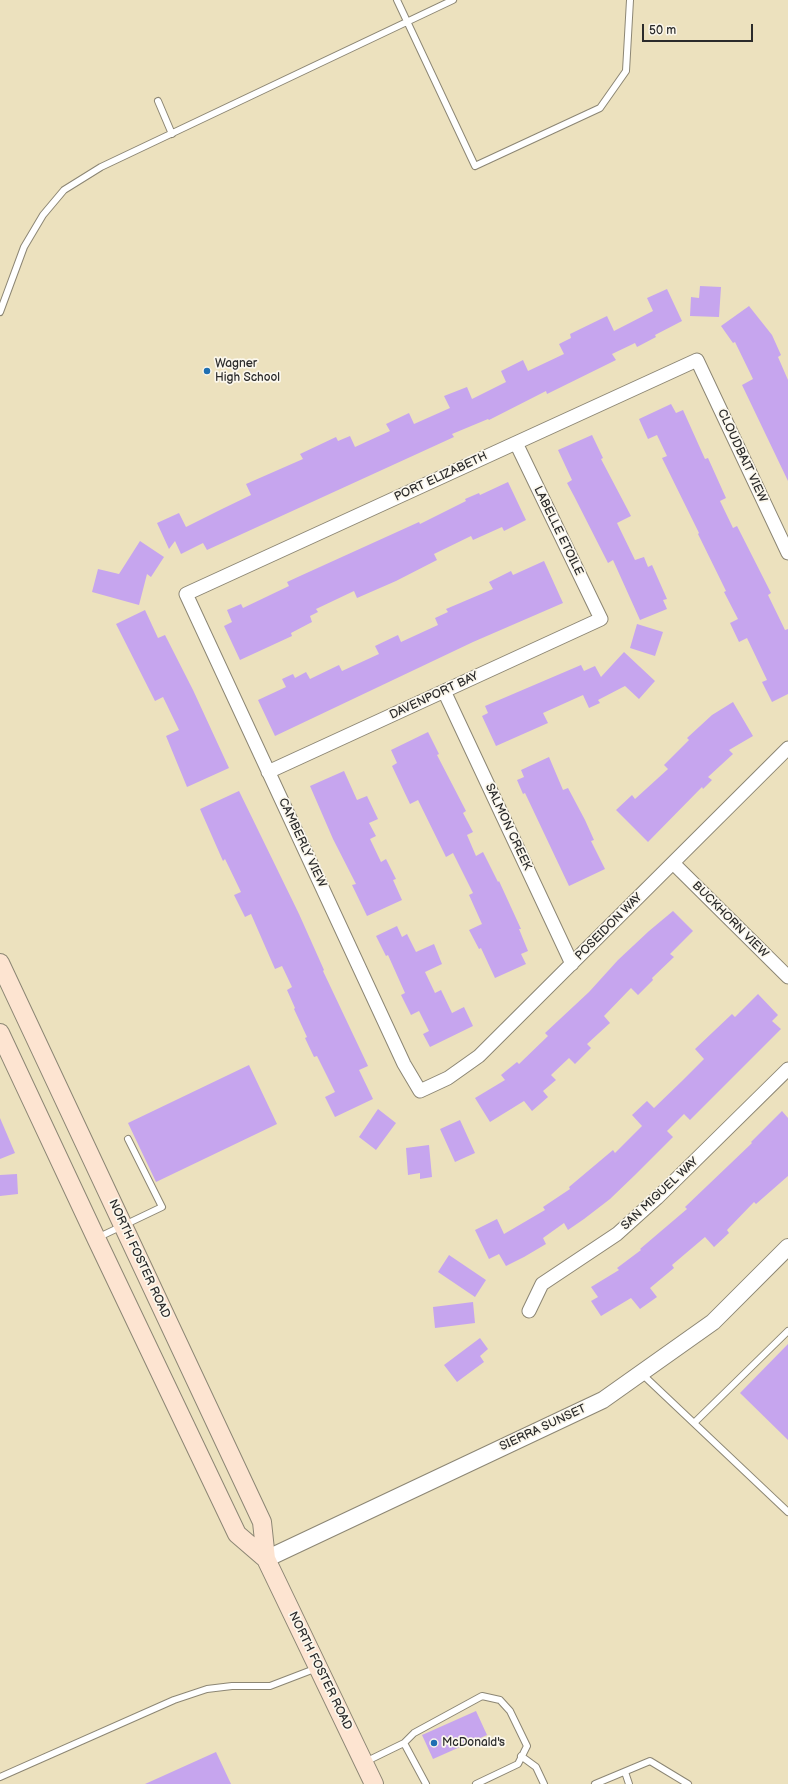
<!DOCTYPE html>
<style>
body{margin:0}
#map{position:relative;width:788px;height:1784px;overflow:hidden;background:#ece1be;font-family:"Balsamiq Sans",sans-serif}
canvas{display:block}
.scale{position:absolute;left:642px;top:24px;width:111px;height:18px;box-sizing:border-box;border:2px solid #2b2b2b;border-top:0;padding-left:5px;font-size:12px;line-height:14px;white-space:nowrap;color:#2b2b2b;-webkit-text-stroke:3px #fbf7ec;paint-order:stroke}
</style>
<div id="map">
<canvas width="788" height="1784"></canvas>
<div class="scale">50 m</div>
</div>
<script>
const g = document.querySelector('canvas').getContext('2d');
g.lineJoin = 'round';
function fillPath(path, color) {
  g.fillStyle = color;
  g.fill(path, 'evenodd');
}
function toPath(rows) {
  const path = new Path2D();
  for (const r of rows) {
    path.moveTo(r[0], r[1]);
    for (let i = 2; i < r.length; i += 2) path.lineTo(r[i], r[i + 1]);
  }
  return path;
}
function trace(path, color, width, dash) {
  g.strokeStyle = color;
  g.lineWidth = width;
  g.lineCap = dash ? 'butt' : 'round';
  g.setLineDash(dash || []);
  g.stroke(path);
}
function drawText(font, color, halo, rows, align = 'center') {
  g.font = font + ' "Balsamiq Sans",sans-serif';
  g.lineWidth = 3.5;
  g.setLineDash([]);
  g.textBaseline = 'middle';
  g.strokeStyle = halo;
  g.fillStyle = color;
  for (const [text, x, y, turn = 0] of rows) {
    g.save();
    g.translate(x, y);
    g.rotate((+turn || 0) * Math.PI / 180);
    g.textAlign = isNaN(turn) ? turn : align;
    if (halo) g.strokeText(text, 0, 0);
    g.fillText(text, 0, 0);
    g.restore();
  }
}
const building = toPath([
 [700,286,721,287,719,317,690,316,691,297,699,298],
 [667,289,682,321,655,335,656,337,637,347,635,343,612,354,616,360,547,394,546,391,489,420,488,419,452,434,454,437,207,550,203,543,181,554,175,541,169,549,157,523,179,513,186,527,222,509,251,495,246,484,303,459,300,454,336,437,338,441,350,436,355,447,390,431,386,424,409,413,414,424,450,408,444,396,467,387,472,399,506,382,501,371,523,360,528,371,564,354,559,344,571,338,570,334,607,316,614,331,653,311,647,298],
 [749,306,772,335,781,355,778,357,788,380,788,481,742,385,753,379,735,342,733,343,721,326],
 [671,404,676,413,683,410,705,459,708,458,726,498,720,501,733,528,737,526,771,593,768,595,785,630,788,629,788,694,772,702,762,682,767,680,747,638,739,642,730,623,738,619,724,592,726,591,698,534,699,533,662,458,667,456,657,435,648,439,639,419],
 [592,435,603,458,601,459,631,516,617,523,635,560,644,557,648,567,652,565,667,599,663,600,667,609,640,620,613,560,608,563,574,496,567,483,572,480,558,450],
 [508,482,526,520,504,531,502,527,473,540,471,536,434,554,437,560,396,581,357,598,354,591,316,609,318,612,310,616,312,622,291,633,292,636,240,660,224,626,232,622,227,610,241,604,243,608,289,586,287,582,300,576,419,522,420,524,466,501,465,499,479,493,480,495],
 [140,541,164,557,151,577,147,574,139,605,92,592,98,569,119,574],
 [544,561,563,603,473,642,275,736,258,700,286,687,282,679,293,674,295,678,306,672,310,679,339,665,342,671,379,654,375,646,398,635,401,642,438,625,435,618,448,612,446,609,493,589,489,582,511,571,513,575],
 [145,610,158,638,165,635,193,690,229,768,187,787,166,736,179,730,163,697,155,701,116,624],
 [637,624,663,632,655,656,630,648],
 [624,652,655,681,639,699,625,686,598,700,600,703,589,708,583,695,543,713,548,723,496,746,482,716,488,713,485,706,581,665,584,671,595,666,601,677],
 [733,702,753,736,729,750,733,754,708,777,712,780,703,789,702,787,648,842,616,810,632,795,635,799,668,769,664,765,689,740,687,738,712,715],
 [428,732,439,754,437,755,466,811,463,813,473,832,467,835,476,856,483,852,498,882,499,881,521,929,519,929,528,951,521,954,526,964,495,978,481,948,479,949,469,930,482,924,469,895,473,893,453,853,446,857,418,800,410,804,392,766,397,763,391,750],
 [549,757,563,790,568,788,585,820,594,840,591,841,605,869,569,886,525,793,523,794,517,780,524,777,521,770],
 [344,771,357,800,367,796,378,819,369,823,376,836,370,839,381,862,386,859,396,879,393,880,402,900,367,916,352,885,356,884,333,839,310,786],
 [239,791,299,914,324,970,323,971,368,1066,359,1070,373,1099,335,1117,325,1097,335,1092,317,1056,314,1057,305,1038,307,1037,294,1009,295,1008,287,990,292,987,282,966,275,969,251,914,245,917,234,895,241,892,225,859,223,861,200,809],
 [673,911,693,931,670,954,674,957,652,978,653,980,638,995,631,988,604,1016,610,1023,587,1044,591,1048,575,1064,569,1058,551,1075,556,1080,543,1091,548,1097,532,1111,524,1101,490,1122,475,1098,505,1080,501,1075,517,1062,519,1064,548,1036,545,1033,589,992,618,960,649,931],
 [397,926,402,937,407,934,416,952,434,944,442,964,425,972,435,993,441,990,452,1013,464,1007,473,1026,430,1047,423,1034,429,1031,419,1011,411,1015,401,995,405,993,388,955,386,956,376,936],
 [758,994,778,1015,772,1021,781,1029,690,1120,684,1114,667,1131,673,1137,635,1175,610,1199,584,1219,568,1230,564,1223,543,1238,546,1244,524,1257,506,1266,499,1254,489,1259,475,1230,497,1219,504,1234,545,1210,543,1207,570,1189,569,1187,613,1150,615,1153,642,1126,632,1115,647,1101,654,1108,682,1081,704,1059,695,1049,732,1014,735,1017],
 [249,1065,277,1124,156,1182,128,1123],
 [378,1109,396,1123,376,1150,359,1137],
 [782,1111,788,1118,788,1176,756,1204,754,1202,727,1230,729,1233,714,1247,705,1237,672,1265,674,1268,650,1288,657,1297,640,1309,631,1298,601,1316,591,1301,598,1297,591,1287,619,1270,617,1268,641,1250,640,1249,687,1209,685,1207,752,1143,751,1142],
 [0,1118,15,1153,0,1159],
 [460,1120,475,1153,455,1162,440,1129],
 [429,1145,432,1177,420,1179,420,1173,408,1175,406,1148],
 [17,1174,18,1194,0,1196,0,1175],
 [449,1255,486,1280,475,1297,438,1272],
 [473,1302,475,1323,435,1328,433,1307],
 [480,1338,488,1349,480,1356,484,1362,457,1382,444,1365],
 [788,1344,788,1440,740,1393],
 [476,1711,487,1735,433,1759,422,1735],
 [216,1752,231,1784,145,1784]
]);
const service = toPath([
 [397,0,475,166,600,108,626,71,630,0],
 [158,101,172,134],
 [0,312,24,247,43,215,64,190,101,167,453,0],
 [97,1238,162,1207,128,1139],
 [642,1374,788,1512],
 [694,1423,788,1331],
 [404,1743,426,1784],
 [521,1756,536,1767,544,1784],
 [365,1762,404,1743,414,1733,482,1696,500,1700,510,1711,527,1746,518,1764,476,1784],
 [625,1772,629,1784],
 [0,1777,174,1700,207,1689,232,1686,270,1686,317,1668],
 [595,1784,650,1761,688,1784]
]);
const minor = toPath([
 [788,553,697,360,186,594,404,1064,420,1091,448,1078,479,1056,788,748],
 [444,691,572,964],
 [268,772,601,619,516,443],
 [673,863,788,977],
 [529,1311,542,1284,617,1234,657,1198,788,1069]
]);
const tertiary = toPath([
 [266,1559,603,1400,713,1322,788,1247]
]);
const secondary = toPath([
 [0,963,262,1522,266,1559,374,1784],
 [0,1033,96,1238,237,1534,266,1559]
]);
const markers = [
 [207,371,4,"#1f6fb2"],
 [434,1743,4,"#1f6fb2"]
];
const poiNames = [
 ["Wagner",215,364],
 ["High School",215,378],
 ["McDonald's",442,1743]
];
const streetNames = [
 ["CLOUDBAIT VIEW",742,456,65],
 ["PORT ELIZABETH",441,477,-25],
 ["LABELLE ETOILE",558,531,64],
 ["DAVENPORT BAY",434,696,-25],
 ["SALMON CREEK",508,827,65],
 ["CAMBERLY VIEW",302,843,65],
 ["BUCKHORN VIEW",730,920,45],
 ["POSEIDON WAY",609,927,-45],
 ["SAN MIGUEL WAY",660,1194,-43],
 ["NORTH FOSTER ROAD",139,1259,65],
 ["SIERRA SUNSET",543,1428,-25],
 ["NORTH FOSTER ROAD",320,1671,64]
];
fillPath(building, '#c6a5ee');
trace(service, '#8c8674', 8);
trace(minor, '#8c8674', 15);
trace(tertiary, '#8c8674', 18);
trace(secondary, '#8c8674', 20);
trace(service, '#fff', 6);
trace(minor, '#fff', 13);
trace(tertiary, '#fff', 16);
trace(secondary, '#fde4d1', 18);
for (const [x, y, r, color] of markers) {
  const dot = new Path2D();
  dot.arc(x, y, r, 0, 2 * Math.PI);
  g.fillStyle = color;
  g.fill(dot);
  trace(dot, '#fbf7ec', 1.5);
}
drawText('12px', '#2b2b2b', '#fbf7ec', poiNames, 'left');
drawText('12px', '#2b2b2b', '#fbf7ec', streetNames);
</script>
